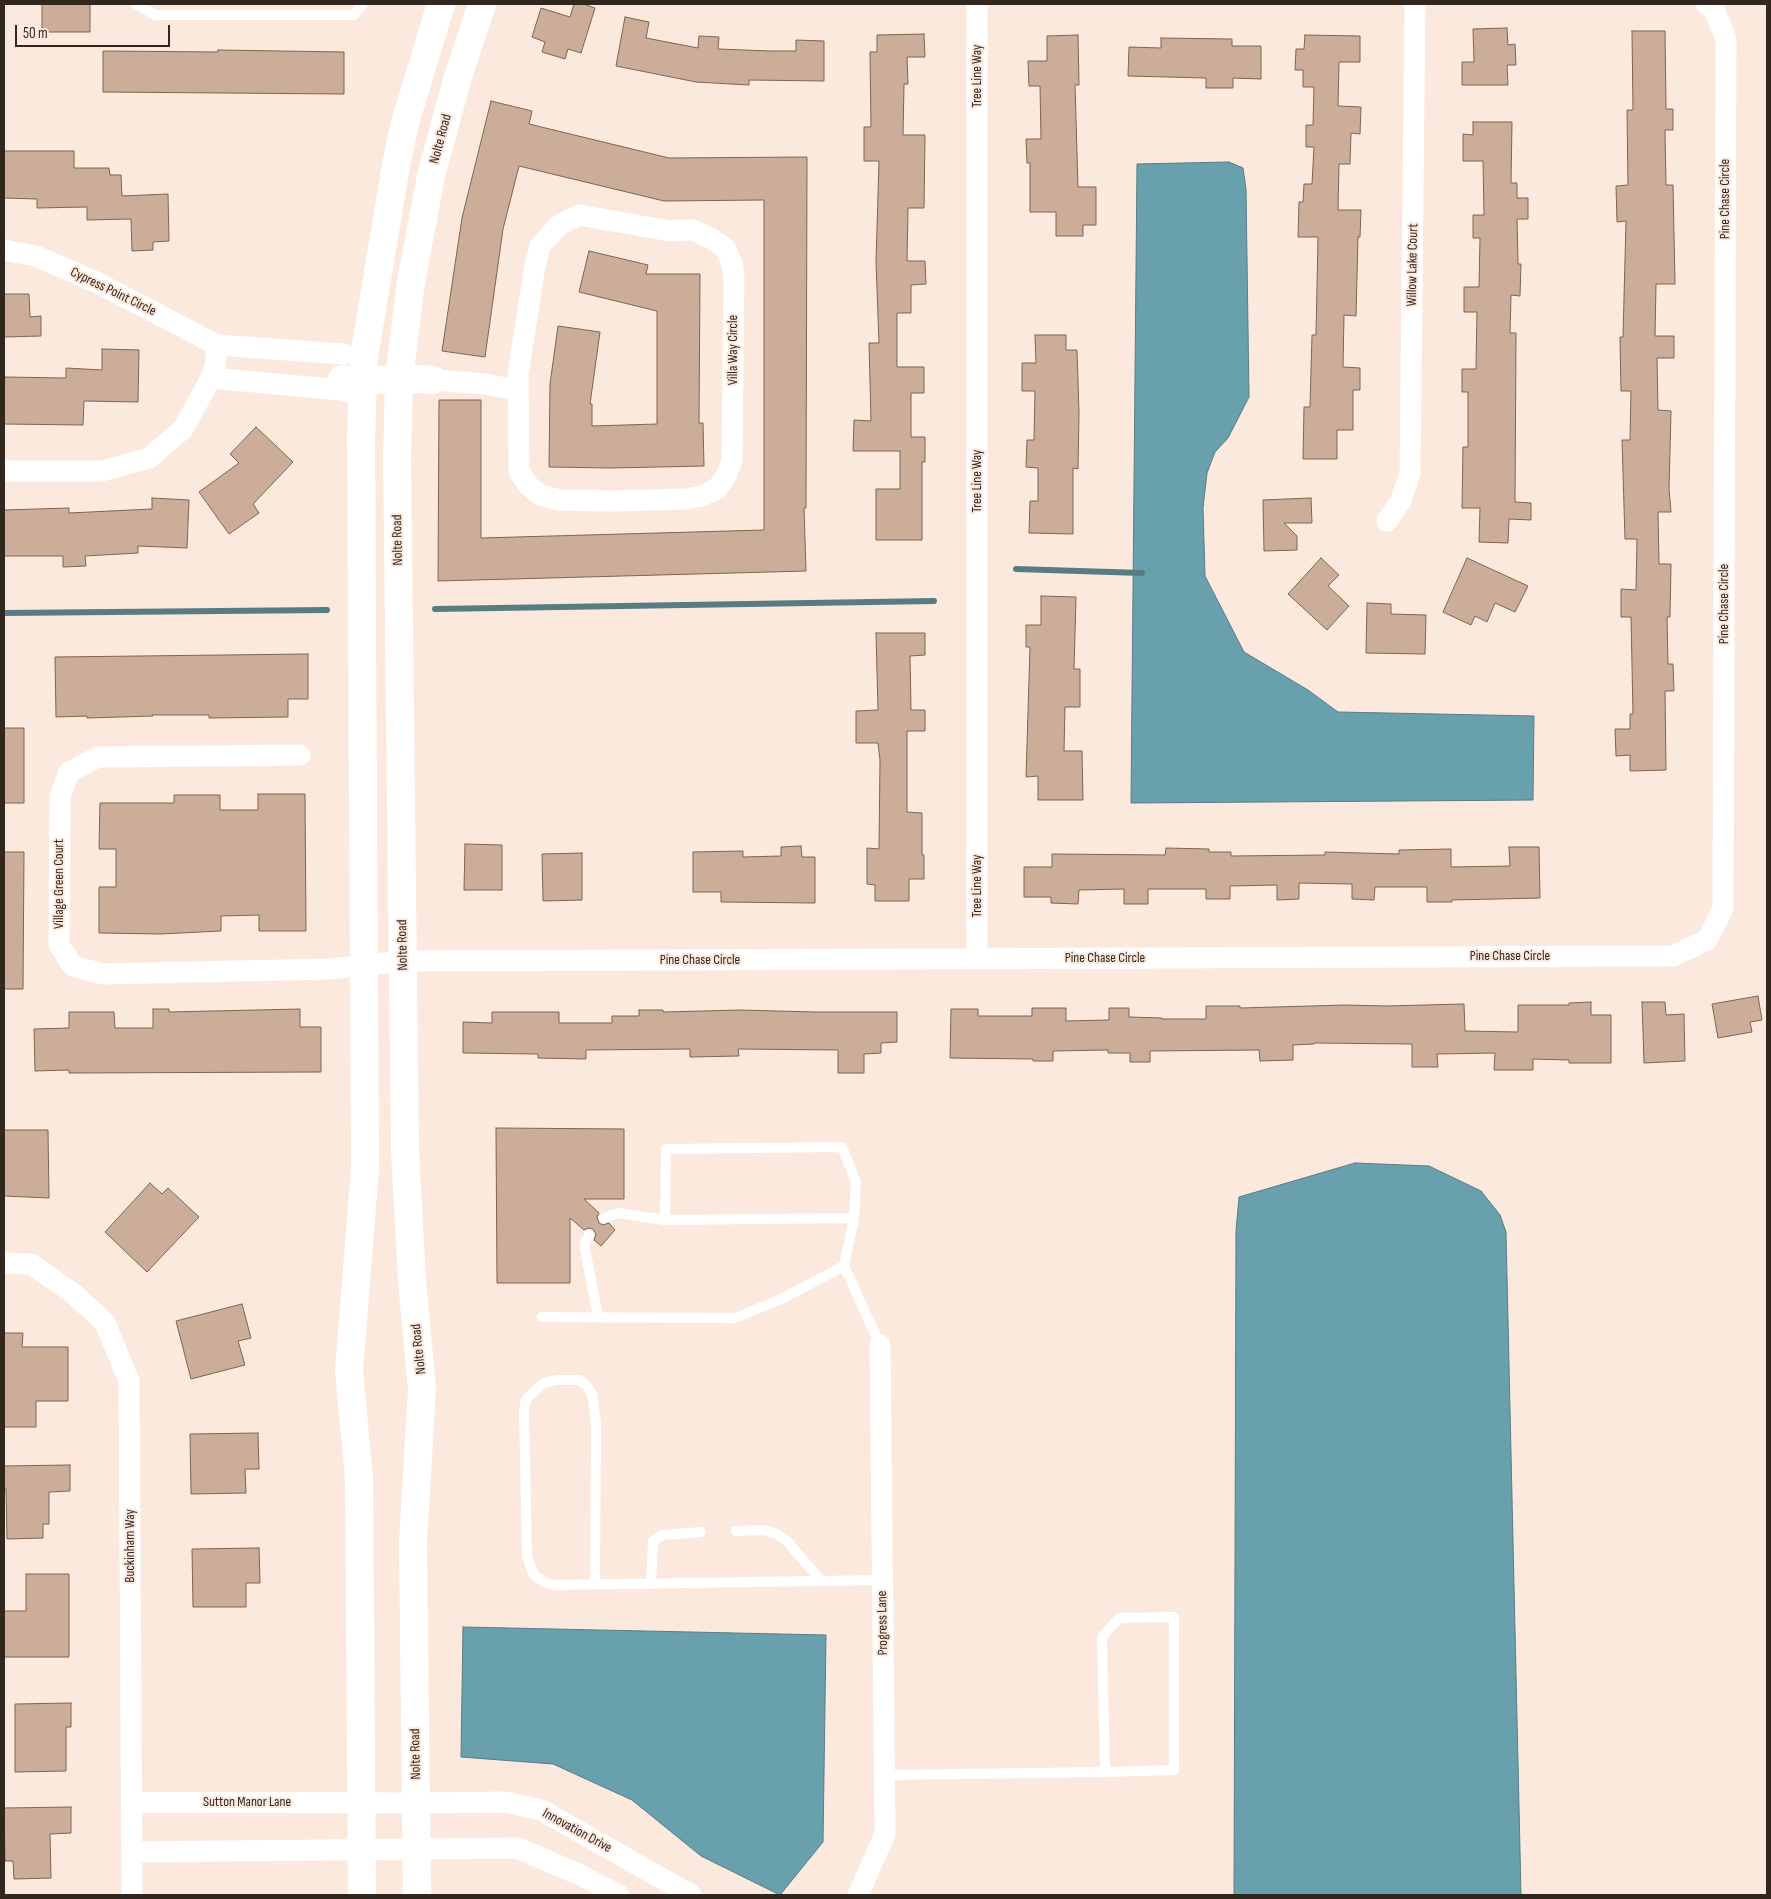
<!DOCTYPE html>
<style>
body{margin:0}
#map{position:relative;width:1771px;height:1899px;overflow:hidden;background:#fce9dd;font-family:"Sofia Sans Condensed",sans-serif}
canvas{display:block}
.frame{position:absolute;inset:0;border:5px solid #32271f;pointer-events:none}
.scale{position:absolute;left:15px;top:25px;width:155px;height:22px;box-sizing:border-box;border:2px solid #32271f;border-top:0;padding-left:6px;font-size:15px;line-height:18px;white-space:nowrap;color:#32271f;-webkit-text-stroke:4px #fce9dd;paint-order:stroke}
</style>
<div id="map">
<canvas width="1771" height="1899"></canvas>
<div class="frame"></div>
<div class="scale">50 m</div>
</div>
<script>
const g = document.querySelector('canvas').getContext('2d');
g.lineJoin = 'round';
function fillPath(path, color) {
  g.fillStyle = color;
  g.fill(path, 'evenodd');
}
function toPath(rows) {
  const path = new Path2D();
  for (const r of rows) {
    path.moveTo(r[0], r[1]);
    for (let i = 2; i < r.length; i += 2) path.lineTo(r[i], r[i + 1]);
  }
  return path;
}
function trace(path, color, width, dash) {
  g.strokeStyle = color;
  g.lineWidth = width;
  g.lineCap = dash ? 'butt' : 'round';
  g.setLineDash(dash || []);
  g.stroke(path);
}
function drawText(font, color, halo, rows, align = 'center') {
  g.font = font + ' "Sofia Sans Condensed",sans-serif';
  g.lineWidth = 4;
  g.setLineDash([]);
  g.textBaseline = 'middle';
  g.strokeStyle = halo;
  g.fillStyle = color;
  for (const [text, x, y, turn = 0] of rows) {
    g.save();
    g.translate(x, y);
    g.rotate((+turn || 0) * Math.PI / 180);
    g.textAlign = isNaN(turn) ? turn : align;
    if (halo) g.strokeText(text, 0, 0);
    g.fillText(text, 0, 0);
    g.restore();
  }
}
const water = toPath([
 [1229,162,1243,168,1246,189,1249,397,1228,438,1215,452,1207,473,1203,508,1205,576,1244,652,1308,690,1338,712,1534,716,1533,800,1131,803,1137,164,1229,162],
 [1355,1163,1429,1166,1481,1191,1500,1215,1506,1232,1521,1895,1234,1895,1236,1231,1239,1197,1355,1163],
 [463,1627,826,1635,823,1842,780,1895,701,1856,632,1800,553,1764,461,1757,463,1627]
]);
const stream = toPath([
 [1016,569,1142,573],
 [435,609,934,601],
 [4,613,327,610]
]);
const building = toPath([
 [42,4,90,4,90,32,42,32,42,4],
 [574,4,583,4,595,8,581,53,568,49,565,59,542,52,545,42,532,37,541,8,570,17,574,4],
 [625,17,649,22,646,38,698,48,699,36,719,37,718,49,770,51,796,51,796,40,824,41,824,81,749,80,749,85,696,82,616,66,625,17],
 [1507,28,1508,45,1515,44,1516,65,1507,65,1508,85,1462,85,1462,62,1474,62,1473,29,1507,28],
 [1632,31,1665,31,1666,109,1673,109,1673,130,1665,130,1666,185,1673,185,1675,284,1656,284,1655,336,1674,336,1674,358,1657,358,1658,410,1671,411,1669,489,1671,512,1658,512,1659,564,1671,564,1670,617,1667,617,1668,664,1673,664,1674,691,1665,691,1666,770,1630,771,1630,755,1616,756,1615,729,1630,729,1630,714,1633,714,1631,617,1621,617,1621,589,1636,590,1637,539,1625,539,1622,440,1630,440,1631,391,1621,391,1620,337,1623,337,1626,221,1617,222,1616,186,1628,185,1627,110,1633,110,1632,31],
 [924,34,925,57,907,57,908,84,904,84,903,135,925,135,924,208,908,208,907,261,925,261,926,284,911,285,911,313,897,313,897,367,924,367,924,393,911,393,911,437,925,437,925,462,922,462,922,540,876,540,876,489,900,489,900,451,853,451,854,420,871,421,869,343,879,343,876,262,879,161,864,161,864,127,871,127,870,52,877,52,877,35,924,34],
 [1078,35,1079,85,1075,85,1078,187,1096,187,1096,225,1083,225,1083,236,1056,236,1056,212,1030,212,1030,163,1027,163,1026,139,1041,139,1040,86,1029,86,1028,61,1047,61,1047,36,1078,35],
 [1305,35,1360,36,1360,62,1339,62,1338,106,1361,107,1360,134,1351,133,1350,164,1339,164,1338,210,1361,210,1360,237,1358,237,1356,316,1344,315,1343,367,1360,368,1360,390,1353,390,1353,430,1337,430,1337,459,1303,459,1304,407,1310,407,1312,335,1316,335,1318,237,1298,237,1299,202,1303,202,1304,184,1312,184,1314,147,1306,147,1306,125,1313,125,1314,87,1303,87,1303,70,1295,70,1296,49,1304,49,1305,35],
 [1161,38,1232,39,1232,46,1261,46,1261,79,1233,78,1233,88,1206,88,1206,78,1128,76,1129,47,1161,48,1161,38],
 [218,50,344,52,344,94,103,92,103,51,218,52,218,50],
 [491,101,532,111,529,124,669,158,807,157,806,508,804,508,806,571,438,581,439,400,481,400,481,538,764,530,764,200,664,201,519,166,503,229,485,357,442,351,462,218,491,101],
 [1473,122,1512,122,1511,183,1517,183,1517,198,1528,198,1528,219,1517,219,1518,264,1521,264,1520,296,1511,295,1510,333,1516,333,1515,502,1531,503,1531,520,1509,519,1508,543,1479,542,1480,508,1462,508,1463,447,1468,447,1468,392,1462,392,1462,369,1476,369,1477,312,1464,312,1464,287,1479,287,1480,238,1473,238,1473,215,1484,215,1483,161,1463,161,1463,134,1473,135,1473,122],
 [4,151,74,151,74,168,109,168,110,175,121,175,122,196,168,194,169,241,153,242,153,250,132,251,131,219,87,220,87,207,37,208,37,199,4,198,4,151],
 [589,251,648,265,646,274,700,274,699,423,703,423,704,466,611,468,549,467,550,384,558,326,600,332,590,404,592,404,592,426,657,424,657,311,579,292,589,251],
 [4,294,29,294,30,317,41,316,41,336,4,337,4,294],
 [1035,335,1066,335,1066,350,1077,350,1079,413,1078,469,1073,468,1073,534,1029,533,1030,501,1038,501,1038,468,1026,467,1027,440,1034,440,1035,391,1022,391,1022,363,1036,363,1035,335],
 [102,349,139,350,138,402,84,401,83,425,4,424,4,377,66,378,66,368,102,370,102,349],
 [256,427,293,462,253,504,259,513,229,534,199,492,239,463,230,454,256,427],
 [152,498,189,500,187,548,138,546,138,553,85,556,86,566,63,567,63,556,4,556,4,510,69,508,69,513,152,509,152,498],
 [1311,498,1312,523,1284,523,1297,536,1297,550,1264,551,1263,500,1311,498],
 [1321,558,1339,575,1328,586,1349,606,1327,630,1288,594,1321,558],
 [1467,558,1528,586,1515,612,1495,603,1487,622,1475,616,1471,625,1443,612,1467,558],
 [1041,596,1076,597,1074,669,1080,669,1080,707,1065,707,1064,751,1082,751,1083,800,1038,800,1038,776,1026,777,1030,647,1026,647,1026,625,1041,625,1041,596],
 [1367,603,1391,604,1391,614,1426,615,1425,654,1366,653,1367,603],
 [876,633,925,633,925,655,910,656,911,710,925,710,925,731,907,731,907,812,922,813,922,855,924,855,924,879,909,879,909,901,875,901,875,885,867,884,867,848,879,849,880,760,878,743,856,743,856,711,878,710,876,633],
 [308,654,308,699,288,699,288,717,209,718,209,715,152,715,153,716,87,718,87,716,56,717,55,657,308,654],
 [4,728,24,728,24,803,4,803,4,728],
 [258,794,305,794,306,931,259,931,259,915,221,916,221,931,160,934,99,933,99,887,116,887,116,849,99,849,100,803,174,803,174,795,220,795,220,810,258,810,258,794],
 [465,844,502,845,502,890,464,890,465,844],
 [801,846,802,857,815,857,815,903,721,902,721,892,693,892,693,852,743,851,743,857,781,856,781,847,801,846],
 [1509,847,1539,847,1540,898,1452,900,1452,902,1427,902,1427,887,1375,887,1374,900,1352,899,1352,884,1299,883,1299,899,1277,900,1277,885,1230,886,1230,899,1206,899,1206,889,1148,889,1148,904,1124,904,1124,889,1079,890,1078,904,1051,903,1051,897,1024,897,1024,867,1052,867,1052,854,1165,855,1166,848,1209,849,1209,852,1231,852,1231,856,1325,855,1325,852,1399,854,1399,850,1451,849,1451,867,1510,866,1509,847],
 [4,852,24,852,23,989,4,989,4,852],
 [582,853,582,900,543,901,542,854,582,853],
 [1758,996,1762,1020,1750,1022,1752,1032,1718,1038,1712,1004,1758,996],
 [1591,1002,1591,1015,1611,1015,1611,1063,1569,1063,1569,1060,1533,1059,1533,1070,1494,1070,1495,1053,1437,1054,1438,1067,1412,1067,1412,1044,1314,1043,1314,1044,1293,1045,1293,1060,1260,1061,1259,1050,1150,1051,1150,1062,1130,1062,1130,1053,1108,1053,1108,1050,1053,1051,1053,1061,1033,1061,1033,1059,950,1058,951,1009,978,1009,978,1016,1032,1016,1032,1008,1066,1008,1066,1021,1109,1020,1109,1008,1129,1008,1129,1017,1162,1018,1162,1019,1206,1019,1206,1006,1240,1006,1240,1008,1346,1005,1386,1006,1464,1004,1465,1031,1518,1032,1518,1005,1569,1005,1569,1003,1591,1002],
 [1642,1002,1665,1002,1666,1015,1684,1014,1685,1061,1644,1063,1642,1002],
 [153,1009,169,1009,169,1012,300,1009,300,1027,321,1027,321,1072,69,1073,69,1070,35,1071,34,1029,69,1028,69,1012,114,1012,115,1028,153,1028,153,1009],
 [639,1010,663,1010,663,1012,740,1010,816,1012,897,1012,897,1042,881,1043,881,1053,864,1054,864,1073,838,1073,838,1050,738,1049,739,1056,690,1057,690,1049,586,1050,586,1059,538,1058,538,1054,463,1053,463,1022,492,1023,492,1012,559,1012,559,1023,612,1023,612,1016,639,1016,639,1010],
 [496,1128,624,1129,624,1199,584,1199,599,1213,597,1217,599,1223,603,1225,609,1223,615,1230,601,1246,594,1240,596,1234,593,1229,588,1228,584,1230,570,1218,570,1283,497,1283,496,1128],
 [4,1130,48,1130,49,1198,4,1196,4,1130],
 [150,1183,162,1194,168,1188,199,1217,147,1272,105,1232,150,1183],
 [242,1304,251,1338,238,1341,245,1365,191,1379,176,1321,242,1304],
 [4,1333,23,1333,22,1347,68,1347,68,1401,36,1401,36,1427,4,1427,4,1333],
 [258,1433,259,1469,245,1469,246,1493,191,1494,190,1434,258,1433],
 [70,1465,70,1491,49,1492,49,1524,43,1524,43,1538,7,1539,6,1489,4,1489,4,1466,70,1465],
 [259,1548,260,1583,246,1583,246,1607,193,1607,192,1549,259,1548],
 [26,1574,69,1574,69,1657,4,1657,4,1611,26,1611,26,1574],
 [71,1703,71,1727,66,1727,66,1771,15,1772,15,1704,71,1703],
 [71,1807,71,1833,50,1834,51,1878,14,1879,13,1861,5,1861,4,1808,71,1807]
]);
const lane = toPath([
 [136,4,155,15,354,15,363,4],
 [604,1218,618,1213,665,1220],
 [854,1218,665,1220,666,1149,842,1147,856,1182,854,1218,844,1266,880,1345],
 [589,1235,585,1242,585,1249,598,1317],
 [542,1317,735,1318,781,1299,844,1266],
 [736,1531,764,1530,777,1534,787,1541,821,1581],
 [595,1584,596,1423,592,1394,587,1386,579,1380,557,1380,544,1383,529,1396,525,1402,524,1412,527,1557,534,1575,546,1583,554,1585,882,1580],
 [651,1584,653,1541,663,1535,701,1532],
 [884,1775,1105,1772,1174,1770,1174,1617,1119,1618,1102,1637,1105,1772]
]);
const street = toPath([
 [977,4,977,959],
 [579,215,670,231,693,230,712,239,725,248,732,263,734,278,732,461,727,474,717,489,701,496,686,499,612,501,560,500,540,495,528,485,519,471,518,374,535,266,540,246,559,225,579,215],
 [4,250,36,256,96,282,217,345,344,354],
 [211,378,341,390,360,395],
 [433,380,485,384,517,390],
 [4,471,102,471,149,458,183,429,211,378,215,367,217,345],
 [1387,521,1400,502,1410,474,1415,4],
 [300,755,98,757,69,772,60,796,59,945,73,966,103,974,330,969,403,961,1673,956,1707,940,1723,909,1726,39,1713,7,1706,4],
 [4,1263,31,1264,74,1294,105,1323,129,1381,132,1895],
 [131,1802,417,1803,506,1802,541,1810,691,1895],
 [132,1852,518,1848,580,1875,619,1895],
 [858,1895,885,1834,880,1345]
]);
const secondary = toPath([
 [342,379,363,382,399,378,433,380],
 [362,1895,359,1478,349,1371,365,1168,361,436,364,357,396,165,405,123,441,4],
 [417,1895,413,1543,422,1389,412,1281,405,1150,397,459,399,378,411,282,431,176,457,80,482,4]
]);
const streetNames = [
 ["Tree Line Way",977,76,-90],
 ["Nolte Road",441,139,-75],
 ["Pine Chase Circle",1725,199,-90],
 ["Willow Lake Court",1413,265,-89],
 ["Cypress Point Circle",113,292,26],
 ["Villa Way Circle",733,350,-90],
 ["Tree Line Way",977,481,-90],
 ["Nolte Road",398,540,-91],
 ["Pine Chase Circle",1724,604,-90],
 ["Village Green Court",59,884,-90],
 ["Tree Line Way",977,886,-90],
 ["Nolte Road",403,945,-91],
 ["Pine Chase Circle",1510,956],
 ["Pine Chase Circle",1105,958],
 ["Pine Chase Circle",700,960],
 ["Nolte Road",419,1349,-96],
 ["Buckinham Way",130,1546,-90],
 ["Progress Lane",883,1623,-91],
 ["Nolte Road",416,1754,-91],
 ["Sutton Manor Lane",247,1802],
 ["Innovation Drive",577,1831,29]
];
fillPath(water, '#69a0ae');
trace(water, '#587c83', 1);
trace(stream, '#587c83', 6);
fillPath(building, '#cbad99');
trace(building, '#7e6451', 1);
trace(lane, '#fff', 10);
trace(street, '#fff', 21);
trace(secondary, '#fff', 28);
drawText('14px', '#32271f', '#fce9dd', streetNames);
</script>
